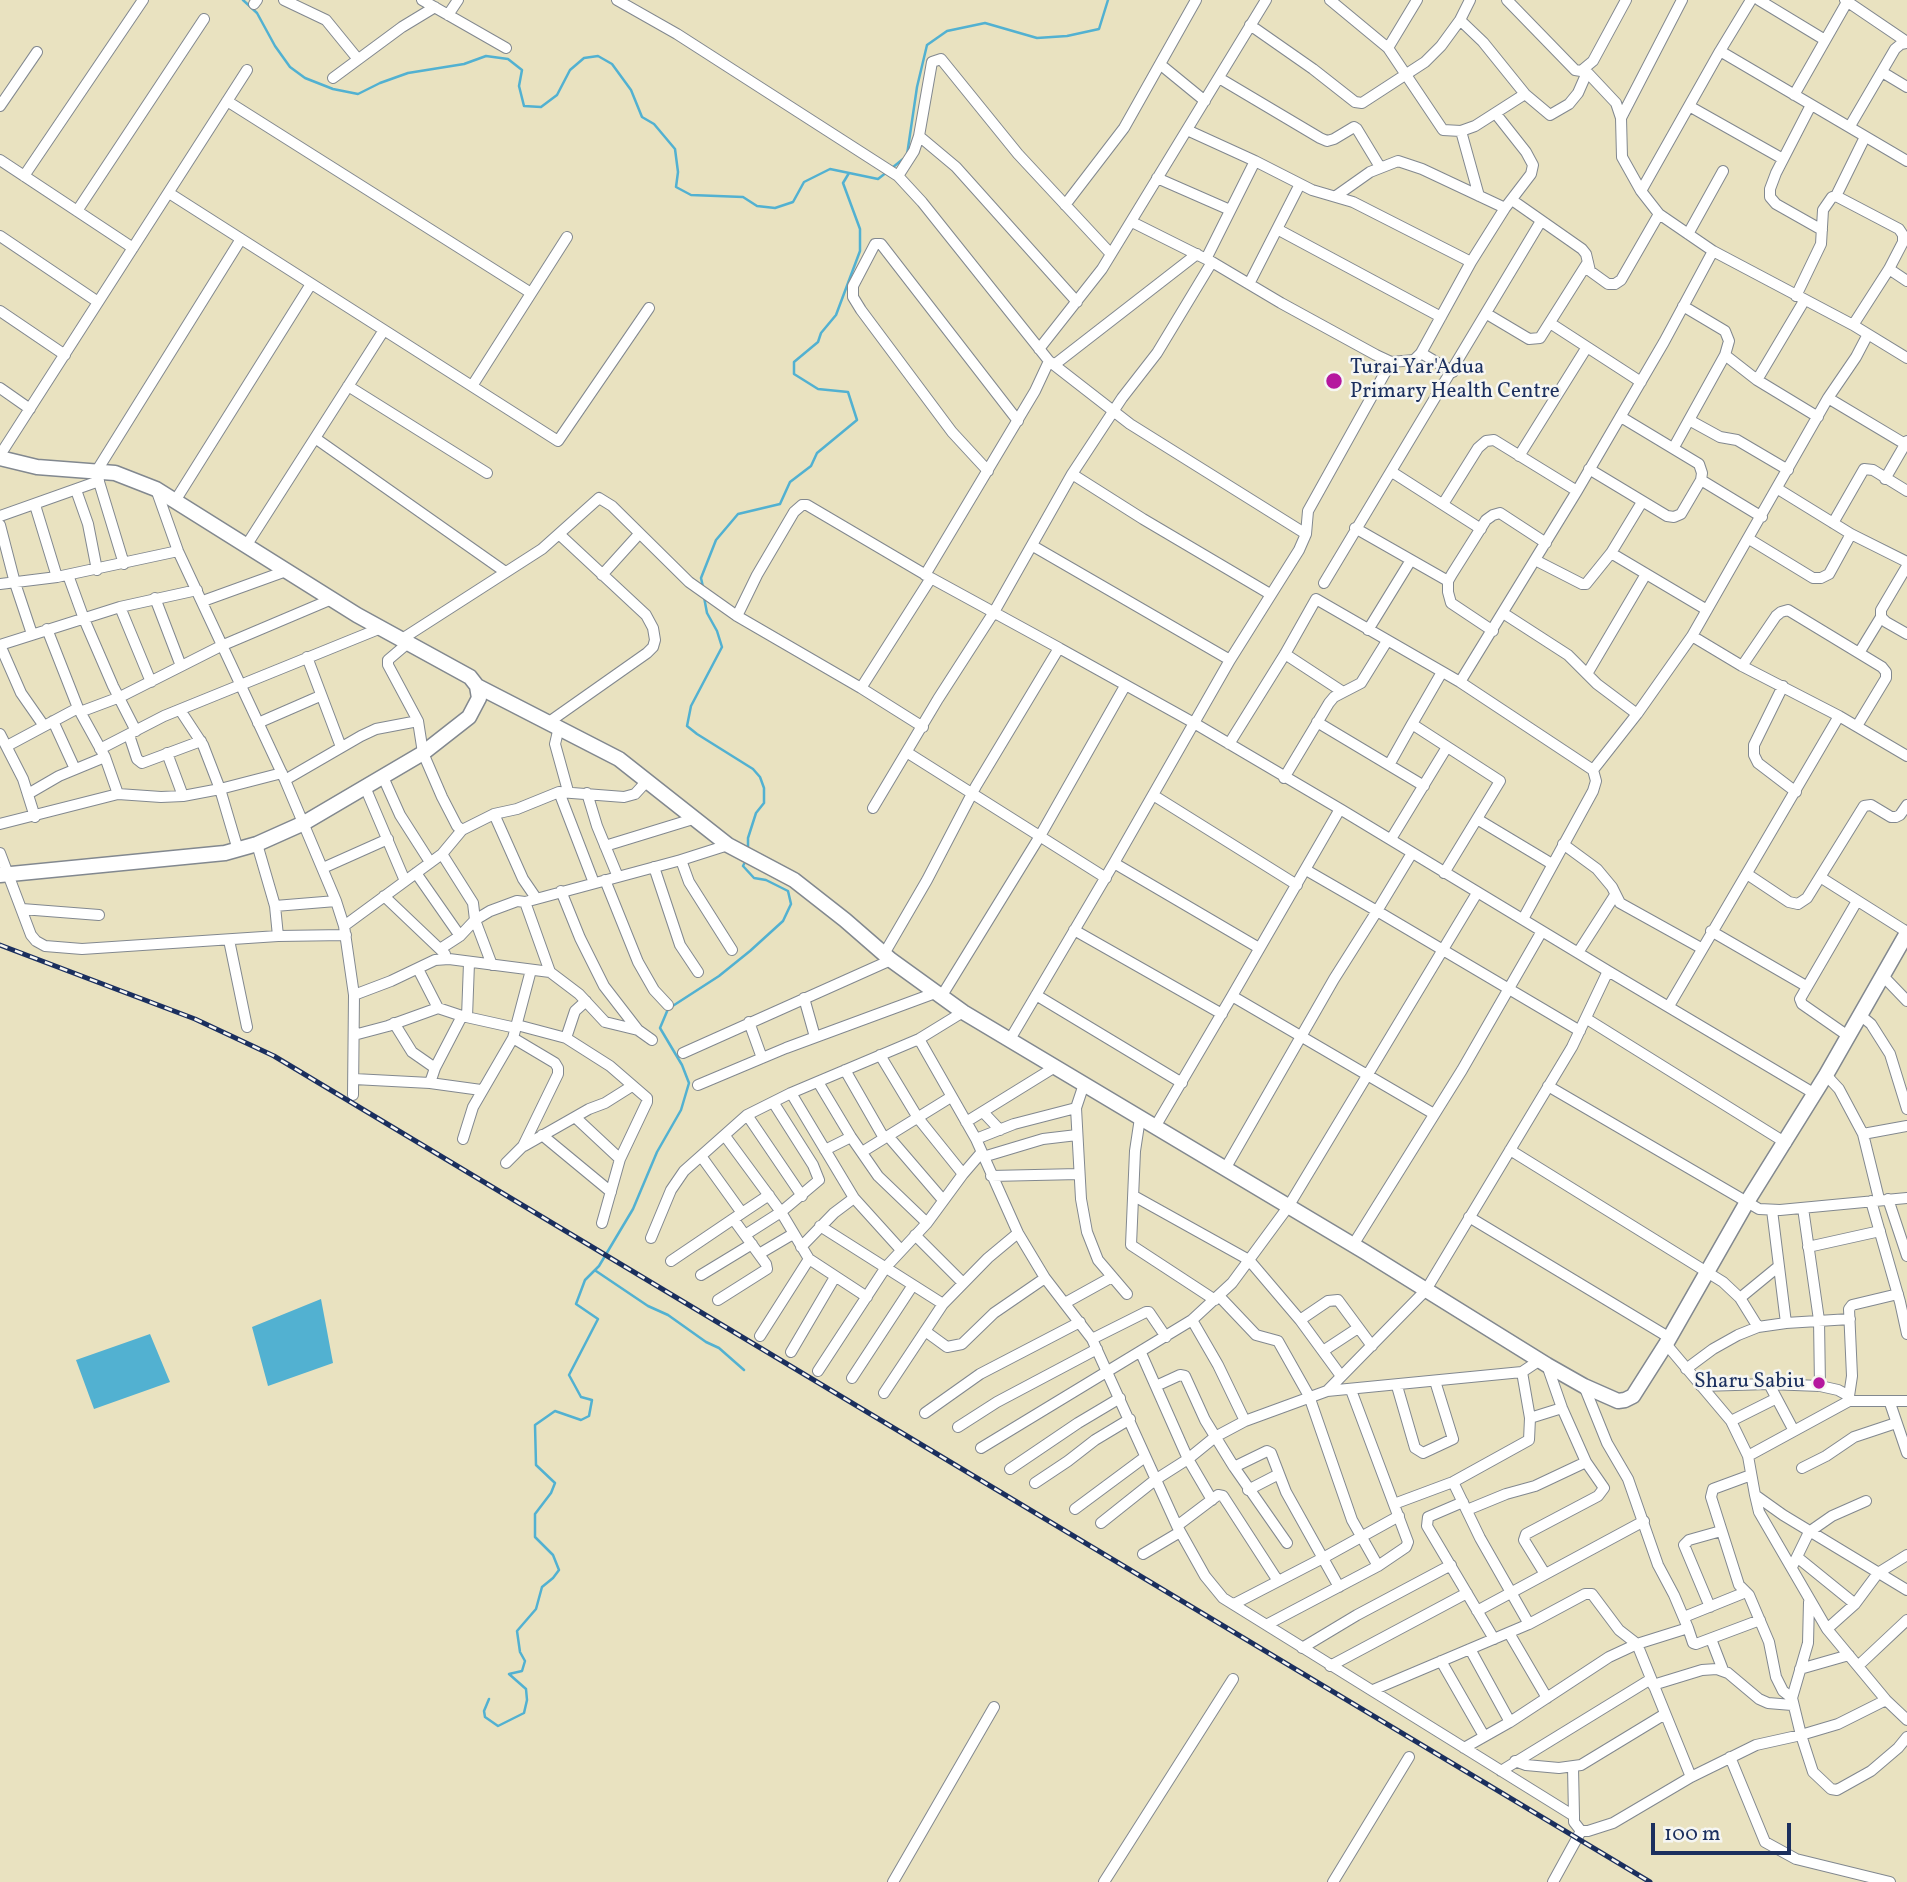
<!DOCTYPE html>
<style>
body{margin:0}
#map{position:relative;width:1907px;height:1882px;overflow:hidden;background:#e9e2c0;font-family:Vollkorn,serif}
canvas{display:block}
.scale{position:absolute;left:1651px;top:1823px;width:140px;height:32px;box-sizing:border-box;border:4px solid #1b2f5e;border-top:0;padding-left:9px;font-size:21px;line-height:24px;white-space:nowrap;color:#1b2f5e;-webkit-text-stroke:5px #f6f6f2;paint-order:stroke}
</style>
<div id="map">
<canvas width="1907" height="1882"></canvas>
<div class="scale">100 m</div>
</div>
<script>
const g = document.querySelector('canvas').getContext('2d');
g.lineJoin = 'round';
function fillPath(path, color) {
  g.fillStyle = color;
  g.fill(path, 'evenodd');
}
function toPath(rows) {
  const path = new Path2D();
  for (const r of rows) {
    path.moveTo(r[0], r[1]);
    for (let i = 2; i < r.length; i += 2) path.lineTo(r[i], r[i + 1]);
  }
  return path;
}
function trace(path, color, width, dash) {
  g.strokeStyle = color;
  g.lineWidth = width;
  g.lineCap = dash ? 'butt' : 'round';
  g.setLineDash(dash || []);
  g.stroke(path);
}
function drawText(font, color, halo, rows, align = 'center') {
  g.font = font + ' Vollkorn,serif';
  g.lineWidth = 5;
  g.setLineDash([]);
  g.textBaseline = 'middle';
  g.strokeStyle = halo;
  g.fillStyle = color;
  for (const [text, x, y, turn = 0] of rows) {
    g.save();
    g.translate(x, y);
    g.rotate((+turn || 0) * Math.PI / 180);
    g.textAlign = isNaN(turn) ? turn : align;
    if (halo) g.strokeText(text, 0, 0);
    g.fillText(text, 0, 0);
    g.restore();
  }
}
const water = toPath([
 [321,1299,333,1363,268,1386,252,1327],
 [150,1334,170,1382,94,1409,76,1360]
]);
const stream = toPath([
 [243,0,257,13,275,46,290,67,305,78,333,89,358,94,380,83,408,73,464,64,486,56,508,59,522,70,519,86,524,106,541,107,557,95,570,70,584,58,598,56,612,64,631,90,642,117,654,124,675,149,678,172,676,187,691,195,743,197,757,206,775,208,793,202,804,182,830,169,878,179,887,172],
 [907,155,917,87,927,45,947,31,985,23,1037,38,1067,36,1099,29,1108,0],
 [892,168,903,159],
 [703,587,701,578,716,540,738,514,780,504,790,482,811,466,817,453,857,420,848,392,818,389,794,374,794,362,818,342,821,333,836,315,860,251,860,229,843,183,849,173],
 [704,597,707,613,717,631,722,647,691,706,687,726,697,734,753,769,760,777,764,788,764,803,756,813,748,838,748,849],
 [596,1271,648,1306,668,1315,706,1342,719,1348,744,1370],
 [489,1699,484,1711,485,1717,498,1726,524,1713,527,1700,526,1689,509,1674,522,1671,525,1661,520,1652,517,1631,536,1609,542,1587,553,1578,559,1570,553,1555,535,1537,535,1514,551,1493,555,1483,536,1465,535,1425,555,1411,581,1420,589,1416,592,1400,581,1397,569,1375,598,1319,576,1304,585,1280,599,1266,633,1209,657,1152,681,1110,689,1083,682,1065,660,1028,668,1009,719,976,750,951,783,921,791,904,788,891,766,880,754,878,743,866,744,864]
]);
const street = toPath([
 [284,0,326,20,357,58],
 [422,0,506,48],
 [617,0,677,34,898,176,922,202,1049,361],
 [1330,0,1388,48,1443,130,1461,131,1475,126,1525,94],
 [1507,0,1575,70,1581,71,1593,61,1626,0],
 [1759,0,1825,40],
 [1845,0,1907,42],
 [254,4,257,0],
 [448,15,458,0],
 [1460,20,1483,42,1525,94,1550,115,1569,104,1578,93,1585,77,1585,70],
 [1250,25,1313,69,1355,102,1362,103,1425,62,1441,46,1460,20,1470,0],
 [1388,48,1417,0],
 [1720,51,1907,161],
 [1161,65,1205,101],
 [1585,70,1616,103,1621,118,1622,157,1641,191,1659,214,1713,251,1853,325,1907,358],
 [1882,72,1907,87],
 [333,78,402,27,435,7],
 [1219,78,1320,138,1327,141,1334,139,1354,127,1357,129,1380,167],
 [1794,95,1847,2],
 [227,101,531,293],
 [1811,105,1776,173,1770,189,1770,197,1776,204,1822,230],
 [0,106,37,52],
 [1689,106,1783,159],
 [1621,118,1682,0],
 [1850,126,1895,49,1901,44,1907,43],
 [1187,130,1255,161,1312,190,1353,202,1471,262],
 [1461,131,1479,196],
 [919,136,956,167,1077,302],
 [0,160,133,248],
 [24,176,143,0],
 [898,176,914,151,919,136,932,62,941,59,1018,154,1111,254],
 [1157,178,1230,210],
 [1641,191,1720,51,1751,0],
 [169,193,558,441,649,308],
 [1336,196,1370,172,1398,161,1422,169,1505,208],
 [1836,196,1899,229,1903,235,1903,242,1889,269,1853,325],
 [1512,200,1582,249,1586,254,1590,271,1608,284,1615,284,1621,280,1659,214],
 [1065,205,1124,128,1196,0],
 [77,211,204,19],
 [1132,222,1212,262,1281,303,1376,355,1391,362,1414,360,1421,353,1471,262,1505,208,1531,174,1533,165,1526,152,1496,114],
 [1277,229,1441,317],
 [1688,234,1723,171],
 [0,236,98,302],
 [1206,259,1255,161],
 [1889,269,1907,281],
 [1249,284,1300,184],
 [1796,296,1821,244,1823,210,1832,197,1836,196,1865,137],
 [0,311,65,355],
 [1487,314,1529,339,1540,338,1588,262],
 [1550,323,1641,382],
 [1039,349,1102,269,1266,0],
 [1421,353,1453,372],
 [1725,355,1757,380,1818,417],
 [1054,365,1197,254],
 [1757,380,1804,301],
 [348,386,487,473],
 [472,386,567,237],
 [0,388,30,409],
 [1828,398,1905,444],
 [1689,420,1720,437,1737,440,1788,470],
 [315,438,504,571],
 [1674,447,1725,355,1729,341,1725,331,1683,306],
 [0,455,247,70],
 [1519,456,1587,347],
 [1589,469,1667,516,1674,517,1681,514,1701,480,1702,473,1699,464,1621,417],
 [988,471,952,432,861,310,853,297,853,286,875,244,881,244,1018,421],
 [1392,472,1481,529],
 [1072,474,1143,519,1270,594],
 [1885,479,1907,441],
 [1701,480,1762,517],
 [156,489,178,551,285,780,336,901,344,926,354,995,353,1095],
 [1778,489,1851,534,1907,562],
 [76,490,88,524,97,570],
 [175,501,311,284],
 [1443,504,1478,448,1486,441,1494,440,1577,491],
 [35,505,57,577],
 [0,516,99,481],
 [1833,523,1864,469,1873,470,1907,491],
 [0,525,15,583,32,634],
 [1355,528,1448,581],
 [1749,539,1813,578,1821,578,1829,574,1851,534],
 [246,546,384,330],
 [1033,546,1230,660],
 [1611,553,1642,502],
 [1535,560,1582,584,1586,584,1611,553,1707,610],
 [124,564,96,472,241,239],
 [1907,566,1881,610,1881,617,1886,622,1907,634],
 [68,575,84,619,113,686,136,731],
 [602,575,639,534],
 [925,575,1035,391,1049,361,1130,424,1306,534],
 [1324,583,1541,221],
 [0,584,57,577,178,551],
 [155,598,181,666],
 [203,601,286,571],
 [120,607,151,682],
 [1503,613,1568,655,1597,684,1637,714],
 [737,616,757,575,794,512,802,505,807,505,931,578,1059,648],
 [47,629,78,708,105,757,118,794],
 [1368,630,1411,560],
 [1493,631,1451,603,1448,592,1448,581,1452,574,1486,520,1493,515,1500,513,1546,543],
 [1692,636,1828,398,1856,357,1867,336],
 [402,639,542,549,599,498,612,506,689,582,737,616,861,688,923,727],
 [408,643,388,660,388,665,418,721,423,753,442,797,457,826,462,830],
 [0,645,120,607,197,590],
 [0,645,21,693,44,726],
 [1859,653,1881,617],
 [1285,654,1343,692],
 [307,657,341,747],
 [1742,666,1776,616,1781,612,1788,610,1882,667,1886,672,1886,678,1857,726],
 [1442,672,1412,724,1500,781,1444,873],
 [1587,674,1646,574],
 [1460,682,1577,491,1664,342,1713,251],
 [1783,686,1754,745,1754,755,1758,763,1796,792],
 [861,688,931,578],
 [180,710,203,745,220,789,238,850],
 [80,712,120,697,221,646,332,599],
 [53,721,75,769],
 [549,722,647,653,653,647,655,640,653,628,646,615,559,534],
 [1317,722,1424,786],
 [258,723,320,696],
 [559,727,555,744,568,791],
 [0,734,23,779,35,817],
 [129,735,137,759,142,763,201,741],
 [1229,744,1285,654,1316,599,1460,682,1593,770],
 [7,746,78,708],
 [100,749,164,716,381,628],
 [167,753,183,796],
 [908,753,1106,878],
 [1389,765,1412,724],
 [383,777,400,815,430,862],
 [1284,778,1329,703,1334,697,1361,683,1387,641],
 [285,780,361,736,376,729,418,721],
 [365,787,405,881],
 [559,792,594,883],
 [587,793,597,826,618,877],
 [28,794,59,776,105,757],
 [1153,795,1297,885],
 [873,808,938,699,994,612,1072,474,1122,398,1157,353,1212,262],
 [494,814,523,879,536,898],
 [1477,819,1552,864],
 [0,824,118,794,161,797,183,796,220,789,282,773],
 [1391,839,1447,747],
 [257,844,275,906,278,936],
 [1563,844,1597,869,1612,887,1620,903,1701,948],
 [605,846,693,819],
 [0,853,31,935,36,941,45,946,82,949,278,936,346,935],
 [442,854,473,903,475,920,492,965],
 [681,860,689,882,732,950],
 [1114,863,1259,948],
 [654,867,680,945,698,972],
 [323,868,388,839],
 [1306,870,1377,911,1412,853],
 [416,873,460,936],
 [1747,874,1789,902,1798,904,1807,898,1864,806,1871,805,1891,817,1896,817,1900,815,1907,805],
 [1820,877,1907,932],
 [605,880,638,962,654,990,668,1005],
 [561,891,580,938,604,986,638,1030],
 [384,896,445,954],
 [525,902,550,972],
 [275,906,336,901],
 [22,909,99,915],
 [1523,919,1593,791,1596,781,1593,770,1637,714,1692,636,1742,666,1839,716],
 [344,926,442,854,462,830,494,814,517,809,559,792,624,797,635,794,646,782],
 [1074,930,1222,1014],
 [1711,931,1806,986],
 [229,940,247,1027],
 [440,949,460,936,475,920,490,911,517,901,525,902,681,860,728,845],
 [1579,951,1615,895],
 [884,954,927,880,976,786,1059,648,1194,723,1340,809],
 [418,969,438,1008],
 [1883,976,1907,1001],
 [354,995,391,981,435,960,449,959,550,972,579,994,605,1022,638,1030,652,1040],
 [1036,995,1182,1083],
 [1232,996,1340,809,1608,971],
 [941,997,1040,836,1125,686],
 [804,998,815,1037],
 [1669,1006,1839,716,1907,756],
 [1860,1015,1871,1024,1890,1054,1907,1109],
 [467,1017,469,963],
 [1587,1019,1786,1143],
 [749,1022,762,1058],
 [394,1023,412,1052,435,1068],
 [517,1025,566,1038,610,1066,647,1098,647,1102,620,1159,602,1223],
 [354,1035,388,1026,438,1008,462,1016,516,1028],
 [1848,1036,1802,1004,1800,999,1857,901],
 [566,1038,575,1011,586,1001],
 [919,1039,976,1139,1018,1233,1045,1278,1092,1339,1177,1526,1205,1576,1223,1598,1574,1816],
 [1009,1041,1114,863,1230,660,1299,550,1306,534,1308,511,1391,362],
 [683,1053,891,960],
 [880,1055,918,1118,963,1174],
 [845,1070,884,1138],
 [1826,1075,1839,1089,1863,1134,1879,1199],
 [354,1079,430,1083,481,1090],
 [818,1082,851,1137,878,1176,927,1223],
 [430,1083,435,1068,462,1016],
 [1084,1084,1076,1108,1081,1199,1087,1232,1098,1260,1127,1294],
 [698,1085,786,1048,935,993],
 [1548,1086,1759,1209,1780,1210,1907,1198],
 [791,1093,854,1198,901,1250],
 [983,1112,1000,1130],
 [747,1115,802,1196],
 [575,1117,620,1159],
 [1140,1118,1135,1151,1131,1245,1215,1300],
 [966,1122,1055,1067],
 [1155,1127,1232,996,1434,1114],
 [1863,1134,1907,1126],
 [542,1135,611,1192],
 [725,1136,781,1212,809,1259],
 [888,1136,943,1200],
 [463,1139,473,1107,513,1038,531,970],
 [976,1139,1014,1124,1076,1108],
 [524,1146,589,1109,605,1103,632,1086],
 [825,1150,851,1137],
 [1510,1150,1723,1282,1740,1298,1758,1327],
 [862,1152,951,1097],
 [983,1157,1043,1139,1077,1135],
 [506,1163,523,1146,558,1074,558,1068,555,1063,513,1038],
 [1225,1169,1334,979,1377,911,1580,1031],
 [991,1176,1079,1174],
 [1134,1196,1249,1260,1300,1320,1341,1376],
 [1888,1199,1907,1256],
 [1871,1201,1900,1302,1907,1334],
 [1803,1208,1819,1320,1820,1386],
 [1772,1210,1786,1323],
 [742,1213,769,1195],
 [1469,1217,1670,1338],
 [820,1226,943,1304],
 [745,1235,781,1212,819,1180,813,1165,773,1102],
 [915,1235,963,1283],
 [651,1238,671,1190,684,1171,747,1115,791,1093,919,1039,963,1012],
 [1353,1245,1462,1070,1542,931],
 [801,1247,834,1213,854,1198],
 [1808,1247,1880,1231],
 [759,1254,793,1234],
 [671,1261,742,1213,701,1156],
 [701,1275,752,1244],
 [1219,1296,1256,1335,1278,1341,1309,1396,1352,1520,1378,1566],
 [1740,1298,1779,1266],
 [718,1300,767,1269,766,1264,734,1220],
 [1065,1303,1112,1277],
 [1192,1320,1218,1365,1245,1421,1327,1391,1426,1290,1572,1047,1608,971,1815,1094],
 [1300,1320,1328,1301,1338,1300,1372,1346],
 [925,1331,947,1347,962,1344,994,1313,1045,1278],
 [760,1336,809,1259,867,1297],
 [1092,1339,1146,1312,1149,1312,1166,1337],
 [1666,1344,1731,1421,1748,1456,1755,1495,1783,1515,1907,1590],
 [1323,1351,1358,1328],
 [791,1352,835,1277],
 [1141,1353,1188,1459,1215,1437,1245,1421],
 [1686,1369,1713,1349,1738,1335,1758,1327,1786,1323,1850,1319],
 [818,1371,886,1267,927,1223,963,1174,981,1153],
 [852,1378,913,1285],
 [1769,1384,1794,1431],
 [1156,1386,1180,1375,1185,1376,1205,1420,1234,1467,1267,1451,1271,1453,1286,1492,1339,1587],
 [1397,1386,1415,1448,1423,1453,1453,1439,1435,1381],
 [1701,1386,1769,1384,1820,1386,1838,1390,1849,1396,1849,1401,1748,1456],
 [1327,1391,1522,1372,1540,1360],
 [884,1393,943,1304,988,1258,1018,1233],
 [1849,1396,1852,1376,1849,1309,1852,1305,1898,1294],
 [1849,1401,1907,1401],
 [1890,1403,1907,1453],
 [925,1413,980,1374,1080,1322],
 [1530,1418,1562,1408],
 [1731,1421,1775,1399],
 [958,1427,997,1402,1097,1349],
 [981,1448,1192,1320,1232,1283,1288,1207,1477,893],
 [1234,1467,1287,1543],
 [1802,1468,1826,1456,1854,1437,1896,1423],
 [1010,1469,1078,1423,1120,1398],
 [1751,1475,1713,1489,1711,1497,1739,1585,1749,1595,1769,1642,1776,1677,1783,1691,1792,1698],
 [1453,1482,1480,1538,1529,1624,1585,1594,1592,1594,1619,1630,1637,1644,1691,1777],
 [1035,1483,1068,1461,1095,1440,1130,1419],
 [1248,1490,1279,1474],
 [1755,1495,1759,1512,1827,1629,1886,1700,1907,1720],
 [1463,1502,1428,1517,1427,1526,1494,1639],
 [1394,1504,1453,1482,1529,1440,1530,1418,1522,1372],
 [1075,1509,1145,1457],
 [1467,1510,1506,1494,1535,1486,1586,1462],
 [1101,1523,1155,1480,1188,1459,1212,1500],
 [1177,1526,1218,1495,1223,1496,1278,1581],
 [1143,1554,1180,1532],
 [1797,1557,1855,1604],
 [1792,1567,1809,1532,1832,1516,1866,1501],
 [1545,1574,1524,1540,1526,1534,1598,1496,1604,1488,1586,1462,1562,1408,1547,1365],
 [1809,1602,1808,1643,1792,1698,1801,1735,1813,1772,1831,1789,1837,1790,1871,1771,1898,1748,1907,1737],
 [1234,1604,1323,1558,1399,1516],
 [1710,1607,1684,1545,1689,1540,1721,1531],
 [1477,1611,1644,1521],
 [1684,1617,1746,1592],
 [1268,1624,1378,1566,1406,1547,1408,1542,1351,1390],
 [1688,1628,1693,1643,1696,1644,1760,1620],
 [1827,1629,1855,1604,1878,1573,1907,1555],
 [1509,1633,1547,1698],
 [1711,1639,1723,1670],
 [1302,1648,1357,1615,1451,1565],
 [1470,1649,1510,1722],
 [1441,1661,1484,1736],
 [1330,1666,1467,1593],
 [1858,1666,1907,1620],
 [1800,1669,1849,1655],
 [1653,1685,1702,1670,1717,1669,1728,1673,1759,1699,1768,1703,1792,1705],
 [1373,1690,1529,1624],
 [1464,1748,1510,1722,1609,1657,1637,1644,1688,1628,1674,1595,1658,1565,1628,1479,1607,1443,1584,1386],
 [1730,1757,1765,1842,1796,1859,1890,1882],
 [1515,1761,1526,1765,1559,1768,1581,1765,1665,1714],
 [1573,1767,1574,1816,1574,1822,1581,1831],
 [1501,1771,1651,1679],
 [1581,1831,1588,1831,1613,1823,1691,1777,1756,1745,1801,1735,1838,1724,1886,1700],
 [893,1882,994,1707],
 [1104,1882,1233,1679],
 [1333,1882,1409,1757],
 [1553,1882,1581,1831]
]);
const secondary = toPath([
 [0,458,37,467,115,473,156,489,357,615,470,677,477,686,479,698,469,717,423,753,304,823,257,844,225,853,0,875],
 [477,686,619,759,728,845,794,880,845,920,891,960,963,1012,1365,1252,1547,1365,1584,1386,1618,1401,1625,1400,1633,1396,1666,1344,1747,1202,1826,1075,1907,933]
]);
const rail = toPath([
 [0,945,195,1019,274,1056,1650,1882]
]);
const markers = [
 [1334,381,9,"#b5179e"],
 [1819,1383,7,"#b5179e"]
];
const poiNames = [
 ["Turai Yar'Adua",1350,369],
 ["Primary Health Centre",1350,393],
 ["Sharu Sabiu",1805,1383,"right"]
];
fillPath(water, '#52b1d1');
trace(stream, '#52b1d1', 2.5);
trace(street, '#82888f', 12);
trace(secondary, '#82888f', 17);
trace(street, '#fff', 10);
trace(secondary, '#fff', 14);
trace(rail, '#1b2f5e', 5);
trace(rail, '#f6f6f2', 2.5, [8]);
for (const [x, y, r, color] of markers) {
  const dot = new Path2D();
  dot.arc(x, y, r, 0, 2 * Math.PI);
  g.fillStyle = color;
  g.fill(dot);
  trace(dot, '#f6f6f2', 2.5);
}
drawText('21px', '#1b2f5e', '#f6f6f2', poiNames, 'left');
</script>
